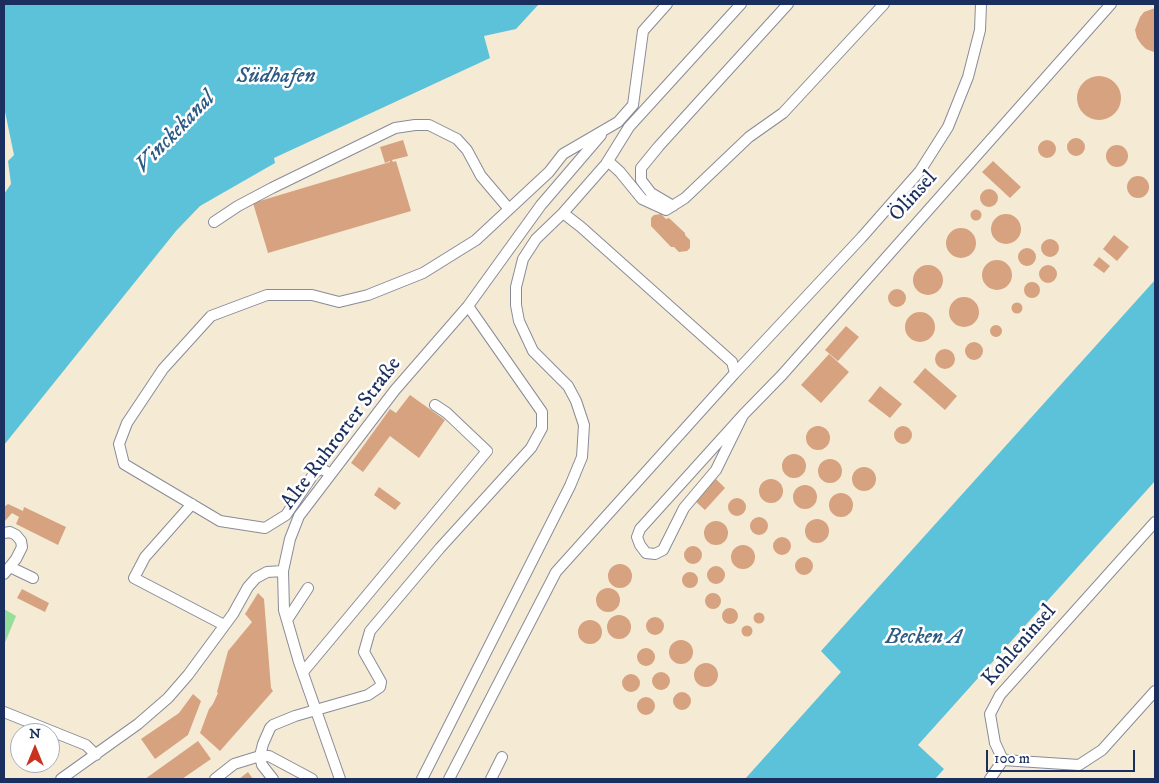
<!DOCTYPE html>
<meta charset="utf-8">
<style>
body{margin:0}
#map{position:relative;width:1159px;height:783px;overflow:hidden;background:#f5ead4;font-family:"IM FELL DW Pica",serif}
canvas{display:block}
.frame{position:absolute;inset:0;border:5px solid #1b2f5e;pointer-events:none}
.north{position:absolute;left:10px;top:723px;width:50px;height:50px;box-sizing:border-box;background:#fff;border:1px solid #a4acbf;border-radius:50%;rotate:0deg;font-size:14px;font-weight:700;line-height:20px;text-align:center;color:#1b2f5e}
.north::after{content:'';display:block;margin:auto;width:18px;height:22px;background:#c8321e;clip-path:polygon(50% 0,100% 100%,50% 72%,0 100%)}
.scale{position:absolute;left:986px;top:750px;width:149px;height:22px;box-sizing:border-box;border:2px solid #1b2f5e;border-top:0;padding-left:6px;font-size:15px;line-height:18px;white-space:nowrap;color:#1b2f5e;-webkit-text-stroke:4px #fff;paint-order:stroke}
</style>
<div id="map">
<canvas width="1159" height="783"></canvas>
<div class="frame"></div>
<div class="north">N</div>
<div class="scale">100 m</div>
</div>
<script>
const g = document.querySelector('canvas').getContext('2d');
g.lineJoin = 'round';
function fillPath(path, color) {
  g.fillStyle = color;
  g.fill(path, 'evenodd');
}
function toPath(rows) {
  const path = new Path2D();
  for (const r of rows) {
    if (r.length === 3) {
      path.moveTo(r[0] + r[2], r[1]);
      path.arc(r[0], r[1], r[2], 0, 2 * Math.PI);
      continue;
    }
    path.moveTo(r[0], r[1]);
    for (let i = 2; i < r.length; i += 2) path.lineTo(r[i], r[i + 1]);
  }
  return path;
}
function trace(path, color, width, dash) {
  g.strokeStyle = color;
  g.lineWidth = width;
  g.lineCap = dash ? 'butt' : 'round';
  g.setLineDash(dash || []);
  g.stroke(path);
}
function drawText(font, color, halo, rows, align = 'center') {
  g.font = font + ' "IM FELL DW Pica",serif';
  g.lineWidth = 5;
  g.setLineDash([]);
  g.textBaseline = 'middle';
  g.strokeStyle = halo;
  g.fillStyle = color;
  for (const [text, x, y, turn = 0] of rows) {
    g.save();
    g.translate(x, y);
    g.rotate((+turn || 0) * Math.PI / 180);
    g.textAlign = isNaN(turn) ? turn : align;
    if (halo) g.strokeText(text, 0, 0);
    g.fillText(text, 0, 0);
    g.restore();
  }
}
const green = toPath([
 [4,609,16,616,4,645]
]);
const water = toPath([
 [4,4,539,4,516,29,484,36,490,58,274,158,275,163,200,206,176,231,4,445,4,194,11,184,8,161,14,155,4,107],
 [1155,280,1155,481,918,745,944,769,935,779,745,779,841,672,821,651]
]);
const building = toPath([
 [1155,8,1155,52,1154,52,1146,49,1141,44,1137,38,1135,30,1140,17,1144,12],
 [1099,98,22],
 [1076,147,9],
 [1047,149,9],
 [403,140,408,156,392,160,393,162,396,161,411,211,268,253,253,203,390,162,390,161,385,163,380,147],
 [1117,156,11],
 [993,161,1021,187,1010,198,982,172],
 [1138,187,11],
 [989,198,9],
 [976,215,5.5],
 [1006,229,15],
 [661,214,666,219,669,218,685,233,685,235,690,240,690,248,687,251,679,252,674,247,671,247,651,226,651,218,654,215],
 [961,243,15],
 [1114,235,1129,247,1117,261,1103,249],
 [1050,248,9],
 [1027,257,9],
 [1099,257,1110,266,1104,273,1093,265],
 [997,275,15],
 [1048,274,9],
 [928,280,15],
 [1032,290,8],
 [897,298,9],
 [964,312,15],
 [1017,308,5.5],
 [920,327,15],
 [996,331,6],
 [846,326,859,337,838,361,825,350],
 [974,351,9],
 [945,359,10],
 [829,354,849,372,821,403,801,385],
 [925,368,957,396,945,410,913,382],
 [880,386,902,404,890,418,868,401],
 [410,395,445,420,419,458,390,436,363,472,351,463,390,409,396,413],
 [903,435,9],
 [818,438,12],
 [794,466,12],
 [830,471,12],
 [864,479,12],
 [771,491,12],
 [716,479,725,488,705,510,695,501],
 [805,497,12],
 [379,487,401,503,395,510,374,495],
 [841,505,12],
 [737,507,9],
 [8,504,23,511,24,507,66,527,58,545,16,524,19,517,12,513,4,522,4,507],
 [759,526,9],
 [817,531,12],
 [716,533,12],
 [782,546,9],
 [743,557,12],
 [693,555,9],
 [804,566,9],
 [620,576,12],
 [716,575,9],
 [690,580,8],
 [608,600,12],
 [22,589,49,603,45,612,17,598],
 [258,593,264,599,271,688,273,691,220,751,200,733,209,709,213,704,218,693,217,692,228,651,252,622,245,614],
 [713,601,8],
 [730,616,8],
 [759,618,5.5],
 [619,627,12],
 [655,626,9],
 [590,632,12],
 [747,631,5.5],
 [681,652,12],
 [646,657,9],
 [706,675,12],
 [661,681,9],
 [631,683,9],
 [682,701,9],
 [193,694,201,701,188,735,155,759,141,739,179,713],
 [646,706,9],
 [198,741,211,759,182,779,145,779],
 [248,772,253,779,239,779]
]);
const minor = toPath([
 [608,161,620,172,642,199,666,210,685,198,749,137,783,113,884,4],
 [673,206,651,193,641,180,641,168,659,146,788,4],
 [563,213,581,227,732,362,735,373,862,237,920,171,948,127,968,77,980,30,981,4],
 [214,222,238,206,272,188,395,128,415,125,429,125,457,139,467,150,481,176,509,209],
 [743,415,716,470,684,508,663,550,655,554,646,553,640,545,637,537,640,529,743,415,782,375,1111,4],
 [331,474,322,469,315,472,286,515,265,528,220,521,124,464,119,444,127,423,163,369,211,316,267,295,312,295,339,302,368,295,423,273,476,240,549,172,563,154,618,122,633,105,643,31,667,4],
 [192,504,145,557,134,578,224,625],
 [4,533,10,532,16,535,21,541,22,547,16,559,4,574],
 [10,567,33,578],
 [287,620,308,588],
 [303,672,487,451,447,413,435,405],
 [4,712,86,745,96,755],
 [1003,760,995,743,990,714,1000,695,1155,522],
 [1003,760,1079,765,1102,750,1155,691],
 [61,779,138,724,168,698,188,675,233,614,248,587,256,578,267,572,283,571],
 [215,779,234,764,260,756,262,765,273,779],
 [312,779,269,756,260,756,263,744,270,728,273,725,295,716,368,695,380,687,381,682,364,652,370,631,440,548,531,448,542,428,542,412,468,306],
 [340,779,299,662,284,610,283,571,290,539,299,516,395,390,468,306,541,205,601,135],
 [422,779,570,486,582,457,584,425,576,401,568,386,533,351,519,321,516,305,516,287,523,259,536,239,563,213,606,164,629,127,741,4],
 [449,779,556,572,735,373],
 [491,779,502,757],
 [990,779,1003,760]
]);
const streetNames = [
 ["Ölinsel",914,197,-48],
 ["Alte Ruhrorter Straße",342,434,-53],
 ["Kohleninsel",1020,646,-49]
];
const waterNames = [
 ["Südhafen",276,77],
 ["Vinckekanal",176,133,-46],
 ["Becken A",924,638]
];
fillPath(green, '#95df9a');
fillPath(water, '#5cc2da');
fillPath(building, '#d7a280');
trace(minor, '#888c99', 12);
trace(minor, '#fff', 10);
drawText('21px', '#1b2f5e', '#fff', streetNames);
drawText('italic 22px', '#2e5b83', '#fff', waterNames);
</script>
